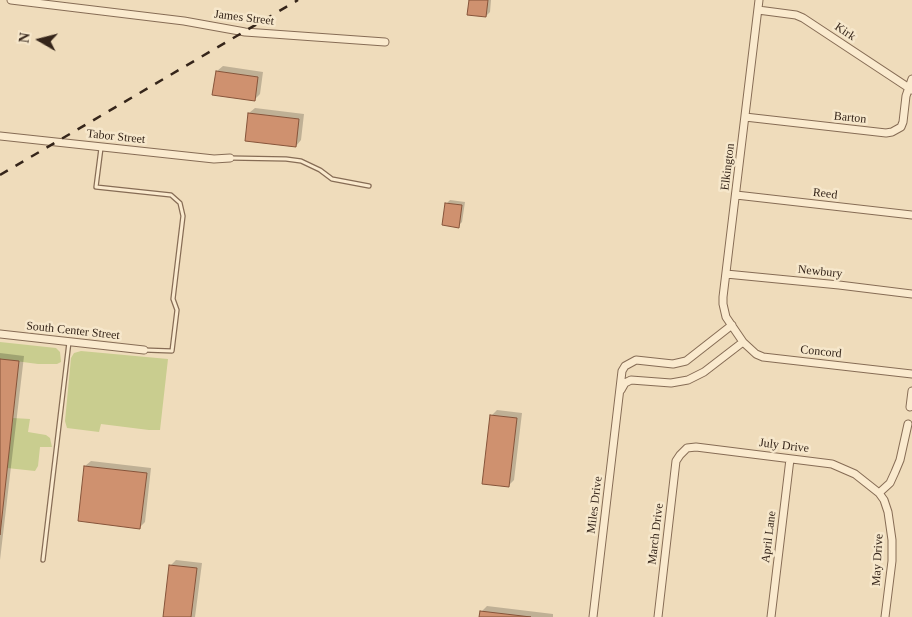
<!DOCTYPE html>
<style>
body{margin:0}
#map{position:relative;width:912px;height:617px;overflow:hidden;background:#efdcbb;font-family:Georgia,serif}
canvas{display:block}
.north{position:absolute;left:15px;top:15px;width:50px;height:50px;-webkit-text-stroke:4px #f6e7cb;paint-order:stroke;rotate:278deg;font-size:14px;font-weight:700;line-height:20px;text-align:center;color:#35251a}
.north::after{content:'';display:block;margin:auto;width:18px;height:22px;background:#35251a;clip-path:polygon(50% 0,100% 100%,50% 72%,0 100%)}
</style>
<div id="map">
<canvas width="912" height="617"></canvas>
<div class="north">N</div>
</div>
<script>
const g = document.querySelector('canvas').getContext('2d');
g.lineJoin = 'round';
function fillPath(path, color) {
  g.fillStyle = color;
  g.fill(path, 'evenodd');
}
function toPath(rows) {
  const path = new Path2D();
  for (const r of rows) {
    path.moveTo(r[0], r[1]);
    for (let i = 2; i < r.length; i += 2) path.lineTo(r[i], r[i + 1]);
  }
  return path;
}
function trace(path, color, width, dash) {
  g.strokeStyle = color;
  g.lineWidth = width;
  g.lineCap = dash ? 'butt' : 'round';
  g.setLineDash(dash || []);
  g.stroke(path);
}
function drawText(font, color, halo, rows, align = 'center') {
  g.font = font + ' Georgia,serif';
  g.lineWidth = 5;
  g.setLineDash([]);
  g.textBaseline = 'middle';
  g.strokeStyle = halo;
  g.fillStyle = color;
  for (const [text, x, y, turn = 0] of rows) {
    g.save();
    g.translate(x, y);
    g.rotate((+turn || 0) * Math.PI / 180);
    g.textAlign = isNaN(turn) ? turn : align;
    if (halo) g.strokeText(text, 0, 0);
    g.fillText(text, 0, 0);
    g.restore();
  }
}
const green = toPath([
 [0,342,56,348,60,352,61,362,57,364,38,364,0,359],
 [81,351,168,359,160,430,149,430,101,424,99,432,67,428,65,421,71,358,74,353],
 [13,418,30,419,28,432,46,435,50,438,52,447,40,447,38,466,35,471,7,468]
]);
const shadow = toPath([
 [470,0,491,0,490,12,486,16],
 [223,66,263,72,260,94,254,100,217,71],
 [255,108,304,114,301,140,296,146,249,113],
 [450,200,465,202,462,222,458,226,446,204],
 [0,353,24,356,0,560],
 [497,410,522,413,514,480,508,486,492,415],
 [91,461,151,468,145,522,140,527,85,466],
 [176,560,202,563,195,617,164,617,171,565],
 [487,606,553,614,553,617,480,617,481,612]
]);
const building = toPath([
 [469,0,488,0,486,17,467,15,469,0],
 [216,71,258,77,255,101,212,95,216,71],
 [248,113,299,119,296,147,245,141,248,113],
 [445,203,462,205,459,228,442,225,445,203],
 [0,359,19,361,0,535,0,359],
 [490,415,517,418,509,487,482,484,490,415],
 [84,466,147,473,140,529,78,521,84,466],
 [169,565,197,568,191,617,163,617,169,565],
 [480,611,531,617,479,617,480,611]
]);
const service = toPath([
 [101,148,96,187,171,195,180,203,183,216,173,299,177,310,172,351,144,350],
 [231,158,286,159,301,161,320,170,332,179,369,186],
 [43,560,69,342]
]);
const minor = toPath([
 [11,0,184,21,245,32,385,42],
 [759,0,723,297,723,304,726,317,743,342,756,354,763,357,912,374],
 [758,10,796,15,803,18,912,90],
 [745,117,886,133,892,132,901,127,903,122,906,96,912,79],
 [0,136,214,159,230,158],
 [736,195,912,215],
 [726,274,839,285,912,294],
 [0,334,144,350],
 [621,390,625,383,631,380,671,383,688,380,704,372,743,342],
 [910,407,912,391],
 [593,617,622,371,625,366,636,360,673,364,686,361,732,325],
 [658,617,676,461,680,455,687,448,696,447,832,464,855,474,879,493],
 [771,617,790,459],
 [885,617,892,561,892,540,888,512,884,500,879,493,890,483,895,472,900,460,908,424]
]);
const rail = toPath([
 [0,175,298,0]
]);
const streetNames = [
 ["James Street",244,18,7],
 ["Kirk",845,32,34],
 ["Barton",850,118,6],
 ["Tabor Street",116,137,6],
 ["Elkington",728,167,-83],
 ["Reed",825,194,7],
 ["Newbury",820,272,6],
 ["South Center Street",73,331,6],
 ["Concord",821,352,6],
 ["July Drive",784,446,7],
 ["Miles Drive",595,505,-83],
 ["March Drive",656,534,-83],
 ["April Lane",769,537,-83],
 ["May Drive",878,560,-87]
];
fillPath(green, '#c9cd8f');
fillPath(shadow, '#0003');
fillPath(building, '#cf916f');
trace(building, '#86543a', 1);
trace(service, '#866c55', 5.5);
trace(minor, '#866c55', 9);
trace(service, '#faeace', 3);
trace(minor, '#faeace', 7);
trace(rail, '#35251a', 2.5, [9, 9]);
drawText('12px', '#35251a', '#f6e7cb', streetNames);
</script>
